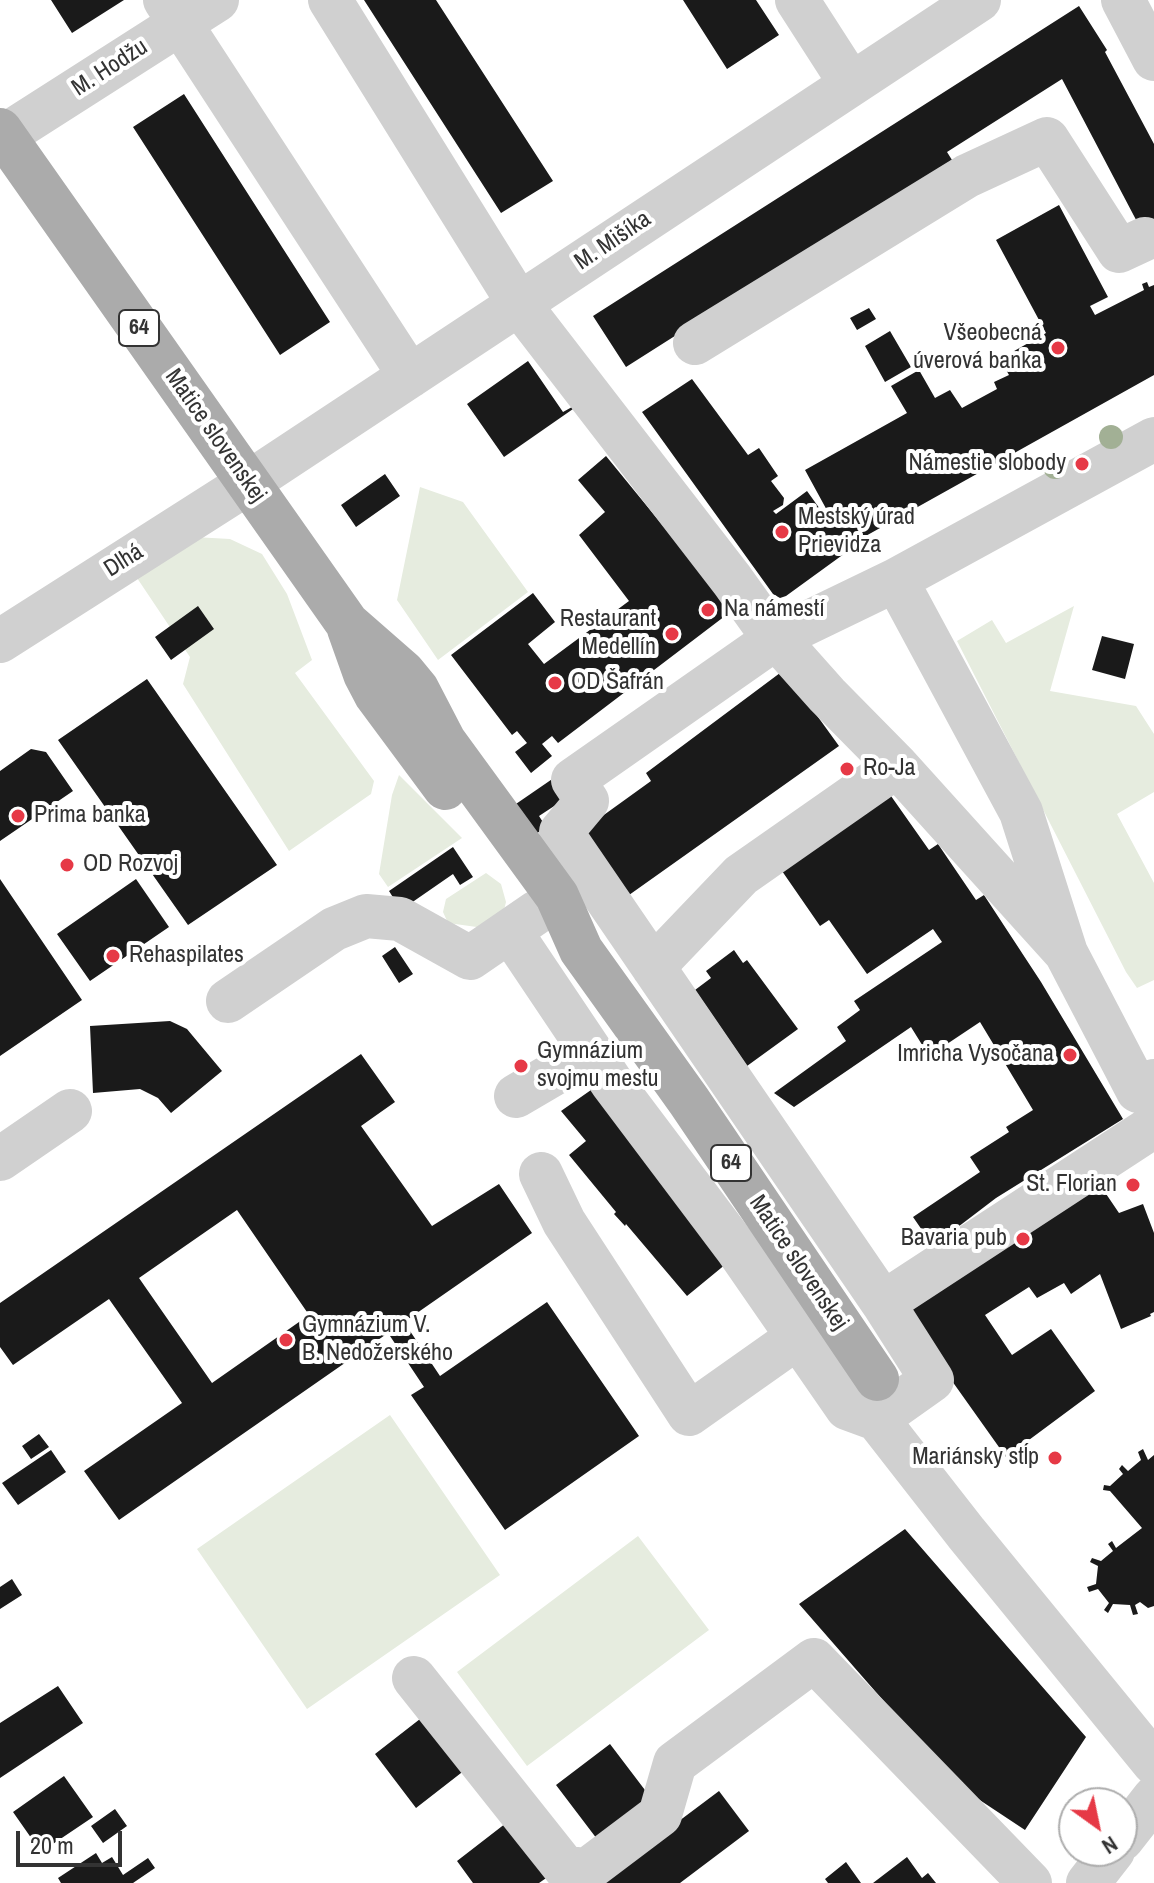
<!DOCTYPE html>
<meta charset="utf-8">
<style>
body{margin:0}
#map{position:relative;width:1154px;height:1883px;overflow:hidden;background:#fff;font-family:"Archivo Narrow",sans-serif}
canvas{display:block}
.north{position:absolute;left:1058px;top:1787px;width:80px;height:80px;box-sizing:border-box;background:#fff;border:2px solid #adadad;border-radius:50%;rotate:147deg;font-size:22px;font-weight:700;line-height:32px;text-align:center;color:#333}
.north::after{content:'';display:block;margin:auto;width:28px;height:36px;background:#e63946;clip-path:polygon(50% 0,100% 100%,50% 72%,0 100%)}
.scale{position:absolute;left:16px;top:1831px;width:106px;height:36px;box-sizing:border-box;border:4px solid #333;border-top:0;padding-left:10px;font-size:24px;line-height:28px;white-space:nowrap;color:#333;-webkit-text-stroke:6px #fff;paint-order:stroke}
</style>
<div id="map">
<canvas width="1154" height="1883"></canvas>
<div class="north">N</div>
<div class="scale">20 m</div>
</div>
<script>
const g = document.querySelector('canvas').getContext('2d');
g.lineJoin = 'round';
function fillPath(path, color) {
  g.fillStyle = color;
  g.fill(path, 'evenodd');
}
function toPath(rows) {
  const path = new Path2D();
  for (const r of rows) {
    path.moveTo(r[0], r[1]);
    for (let i = 2; i < r.length; i += 2) path.lineTo(r[i], r[i + 1]);
  }
  return path;
}
function trace(path, color, width, dash) {
  g.strokeStyle = color;
  g.lineWidth = width;
  g.lineCap = dash ? 'butt' : 'round';
  g.setLineDash(dash || []);
  g.stroke(path);
}
function drawText(font, color, halo, rows, align = 'center') {
  g.font = font + ' "Archivo Narrow",sans-serif';
  g.lineWidth = 8;
  g.setLineDash([]);
  g.textBaseline = 'middle';
  g.strokeStyle = halo;
  g.fillStyle = color;
  for (const [text, x, y, turn = 0] of rows) {
    g.save();
    g.translate(x, y);
    g.rotate((+turn || 0) * Math.PI / 180);
    g.textAlign = isNaN(turn) ? turn : align;
    if (halo) g.strokeText(text, 0, 0);
    g.fillText(text, 0, 0);
    g.restore();
  }
}
const green = toPath([
 [420,487,463,502,528,592,438,660,397,600],
 [194,537,230,539,262,554,287,594,312,660,295,673,374,781,371,794,289,851,183,684,190,657,135,575],
 [1074,606,1050,691,1136,706,1154,734,1154,792,1117,814,1154,883,1154,980,1137,988,1126,972,957,641,992,620,1006,643],
 [399,775,462,838,388,887,379,874,392,795],
 [486,873,501,884,506,902,502,918,491,929,448,923,443,912,446,899],
 [390,1415,500,1575,307,1709,197,1549],
 [638,1536,709,1630,527,1766,457,1672]
]);
const building = toPath([
 [51,0,124,0,72,33],
 [364,0,436,0,553,181,501,213],
 [683,0,756,0,779,35,727,69],
 [1079,6,1107,50,1105,52,1154,144,1154,254,1062,79,947,152,952,160,626,367,593,316],
 [184,94,330,322,280,355,133,127],
 [1059,205,1108,297,1090,306,1095,315,1144,290,1142,284,1147,282,1149,287,1154,285,1154,375,846,547,848,551,786,596,780,598,773,594,642,412,692,379,748,455,759,448,778,476,771,481,784,498,783,505,773,511,776,514,807,491,825,516,829,514,805,470,907,413,891,386,919,370,935,398,950,390,962,408,997,389,994,382,1009,375,1000,359,1046,333,996,240],
 [869,308,876,319,857,330,850,318],
 [890,331,911,367,885,382,865,346],
 [528,361,563,412,572,407,573,409,504,457,467,404],
 [606,456,727,604,728,610,725,616,558,743,552,736,542,744,552,756,531,773,515,752,527,743,517,731,512,735,451,655,533,593,555,622,528,644,544,664,629,601,579,535,605,512,578,480],
 [385,474,400,496,356,527,341,505],
 [198,606,214,629,171,660,155,637],
 [1102,636,1134,644,1125,679,1092,670],
 [784,670,839,746,622,900,583,830,651,781,646,773],
 [147,679,277,865,188,925,58,740],
 [31,749,46,752,73,791,0,841,0,771],
 [561,773,574,793,539,816,546,827,533,836,513,806],
 [891,796,929,850,938,844,976,900,984,895,1041,982,1123,1119,996,1198,933,1246,913,1217,980,1172,970,1157,1009,1132,1006,1127,1033,1110,980,1022,929,1056,911,1027,794,1107,774,1093,846,1041,837,1027,860,1010,854,1001,942,942,933,929,867,974,829,920,820,926,782,871],
 [453,847,473,877,460,885,453,874,401,910,389,891],
 [0,879,82,1000,0,1056],
 [136,879,169,927,90,981,57,934],
 [395,947,413,974,399,983,382,956],
 [734,950,743,963,747,960,798,1029,747,1066,695,990,711,978,706,971],
 [170,1021,187,1029,222,1071,171,1113,158,1098,140,1089,93,1093,90,1026],
 [361,1054,395,1102,361,1126,432,1226,499,1184,532,1233,404,1322,440,1376,547,1302,639,1436,505,1530,411,1395,424,1387,388,1333,119,1520,84,1471,182,1403,109,1299,13,1365,0,1347,0,1303],
 [237,1210,309,1315,212,1383,139,1278],
 [591,1090,732,1259,687,1296,626,1224,625,1226,614,1214,616,1212,569,1155,586,1141,561,1111],
 [1096,1179,1119,1213,1143,1204,1154,1233,1154,1312,1150,1314,1151,1316,1121,1329,1100,1274,1071,1294,1064,1283,1037,1298,1029,1287,985,1315,1012,1355,1051,1329,1095,1391,1006,1457,930,1350,902,1305],
 [39,1434,49,1447,31,1459,22,1446],
 [1143,1449,1148,1460,1154,1455,1154,1606,1148,1608,1140,1602,1135,1605,1138,1614,1133,1615,1130,1605,1113,1604,1108,1613,1104,1610,1109,1603,1098,1589,1089,1592,1087,1587,1096,1584,1098,1566,1090,1562,1092,1558,1101,1561,1113,1551,1108,1544,1112,1541,1116,1548,1142,1528,1110,1491,1103,1490,1104,1485,1110,1486,1123,1474,1119,1469,1122,1465,1128,1471,1141,1460,1138,1452],
 [51,1450,66,1472,18,1505,2,1483],
 [905,1529,1086,1737,1025,1830,957,1785,799,1604],
 [12,1579,22,1595,0,1609,0,1587],
 [58,1686,83,1723,0,1778,0,1723],
 [429,1712,470,1766,416,1808,375,1754],
 [610,1744,651,1798,597,1839,556,1785],
 [64,1776,93,1817,41,1852,13,1812],
 [719,1791,749,1831,680,1883,600,1883,599,1881],
 [115,1809,127,1826,103,1843,91,1826],
 [510,1820,552,1874,539,1883,473,1883,457,1861],
 [96,1853,102,1863,112,1857,123,1875,148,1858,155,1868,133,1883,61,1883,58,1878],
 [907,1857,922,1878,928,1873,936,1883,873,1883],
 [846,1862,861,1883,828,1883,825,1879]
]);
const minor = toPath([
 [165,0,410,376],
 [330,0,519,304,732,580,762,622,827,695,897,766,1066,953],
 [797,0,851,84],
 [1123,0,1154,59],
 [4,136,217,0],
 [695,343,967,176,1047,139,1119,251,1145,239],
 [896,580,1021,812,1066,953,1138,1091,1154,1081],
 [0,641,248,483,979,0],
 [510,931,612,1083,737,1249,847,1408,877,1419,966,1533,1154,1763],
 [653,967,741,875,897,766],
 [228,1001,334,929,366,916,400,919,470,958,537,912],
 [516,1096,591,1052],
 [0,1159,70,1111],
 [541,1174,564,1222,689,1414,798,1337],
 [883,1303,1154,1126],
 [877,1419,932,1380,883,1303,561,832,587,801,573,780,776,638,896,580,1154,439],
 [414,1678,565,1868,587,1870,660,1815,675,1763,814,1660,1030,1883],
 [1122,1839,1154,1798],
 [1088,1883,1113,1851]
]);
const major = toPath([
 [0,130,347,623,403,672,417,689,444,741,557,896,581,950,689,1101,877,1379],
 [349,629,365,674,376,695,445,788]
]);
const trees = [
 [1111,437],
 [1055,467]
];
const markers = [
 [1058,348,8,"#e63946"],
 [1082,464,8,"#e63946"],
 [782,532,8,"#e63946"],
 [708,610,8,"#e63946"],
 [672,634,8,"#e63946"],
 [555,683,8,"#e63946"],
 [847,769,8,"#e63946"],
 [18,816,8,"#e63946"],
 [67,865,8,"#e63946"],
 [113,956,8,"#e63946"],
 [1070,1055,8,"#e63946"],
 [521,1066,8,"#e63946"],
 [1133,1185,8,"#e63946"],
 [1023,1239,8,"#e63946"],
 [286,1340,8,"#e63946"],
 [1055,1458,8,"#e63946"]
];
const shields = [
 [139,328,40],
 [731,1163,40]
];
const shieldNames = [
 ["64",139,328],
 ["64",731,1163]
];
const streetNames = [
 ["M. Hodžu",110,68,-33],
 ["M. Mišíka",613,241,-34],
 ["Matice slovenskej",215,436,55],
 ["Dlhá",124,561,-32],
 ["Matice slovenskej",798,1263,56]
];
const poiNames = [
 ["Všeobecná",1042,334,"right"],
 ["úverová banka",1042,362,"right"],
 ["Námestie slobody",1066,464,"right"],
 ["Mestský úrad",798,518],
 ["Prievidza",798,546],
 ["Na námestí",724,610],
 ["Restaurant",656,620,"right"],
 ["Medellín",656,648,"right"],
 ["OD Šafrán",571,683],
 ["Ro-Ja",863,769],
 ["Prima banka",34,816],
 ["OD Rozvoj",83,865],
 ["Rehaspilates",129,956],
 ["Gymnázium",537,1052],
 ["svojmu mestu",537,1080],
 ["Imricha Vysočana",1054,1055,"right"],
 ["St. Florian",1117,1185,"right"],
 ["Bavaria pub",1007,1239,"right"],
 ["Gymnázium V.",302,1326],
 ["B. Nedožerského",302,1354],
 ["Mariánsky stĺp",1039,1458,"right"]
];
fillPath(green, '#e6ecdf');
fillPath(building, '#1a1a1a');
trace(minor, '#d0d0d0', 44);
trace(major, '#ababab', 44);
g.fillStyle = '#a2b095';
for (const [x, y] of trees) {
  g.beginPath();
  g.arc(x, y, 12, 0, 2 * Math.PI);
  g.fill();
}
for (const [x, y, r, color] of markers) {
  const dot = new Path2D();
  dot.arc(x, y, r, 0, 2 * Math.PI);
  g.fillStyle = color;
  g.fill(dot);
  trace(dot, '#fff', 3);
}
for (const [x, y, w] of shields) {
  const box = new Path2D();
  box.roundRect(x - w / 2, y - 18, w, 36, 6);
  g.fillStyle = '#fff';
  g.fill(box);
  trace(box, '#333', 2);
}
drawText('bold 22px', '#333', null, shieldNames);
drawText('24px', '#333', '#fff', streetNames);
drawText('24px', '#333', '#fff', poiNames, 'left');
</script>
